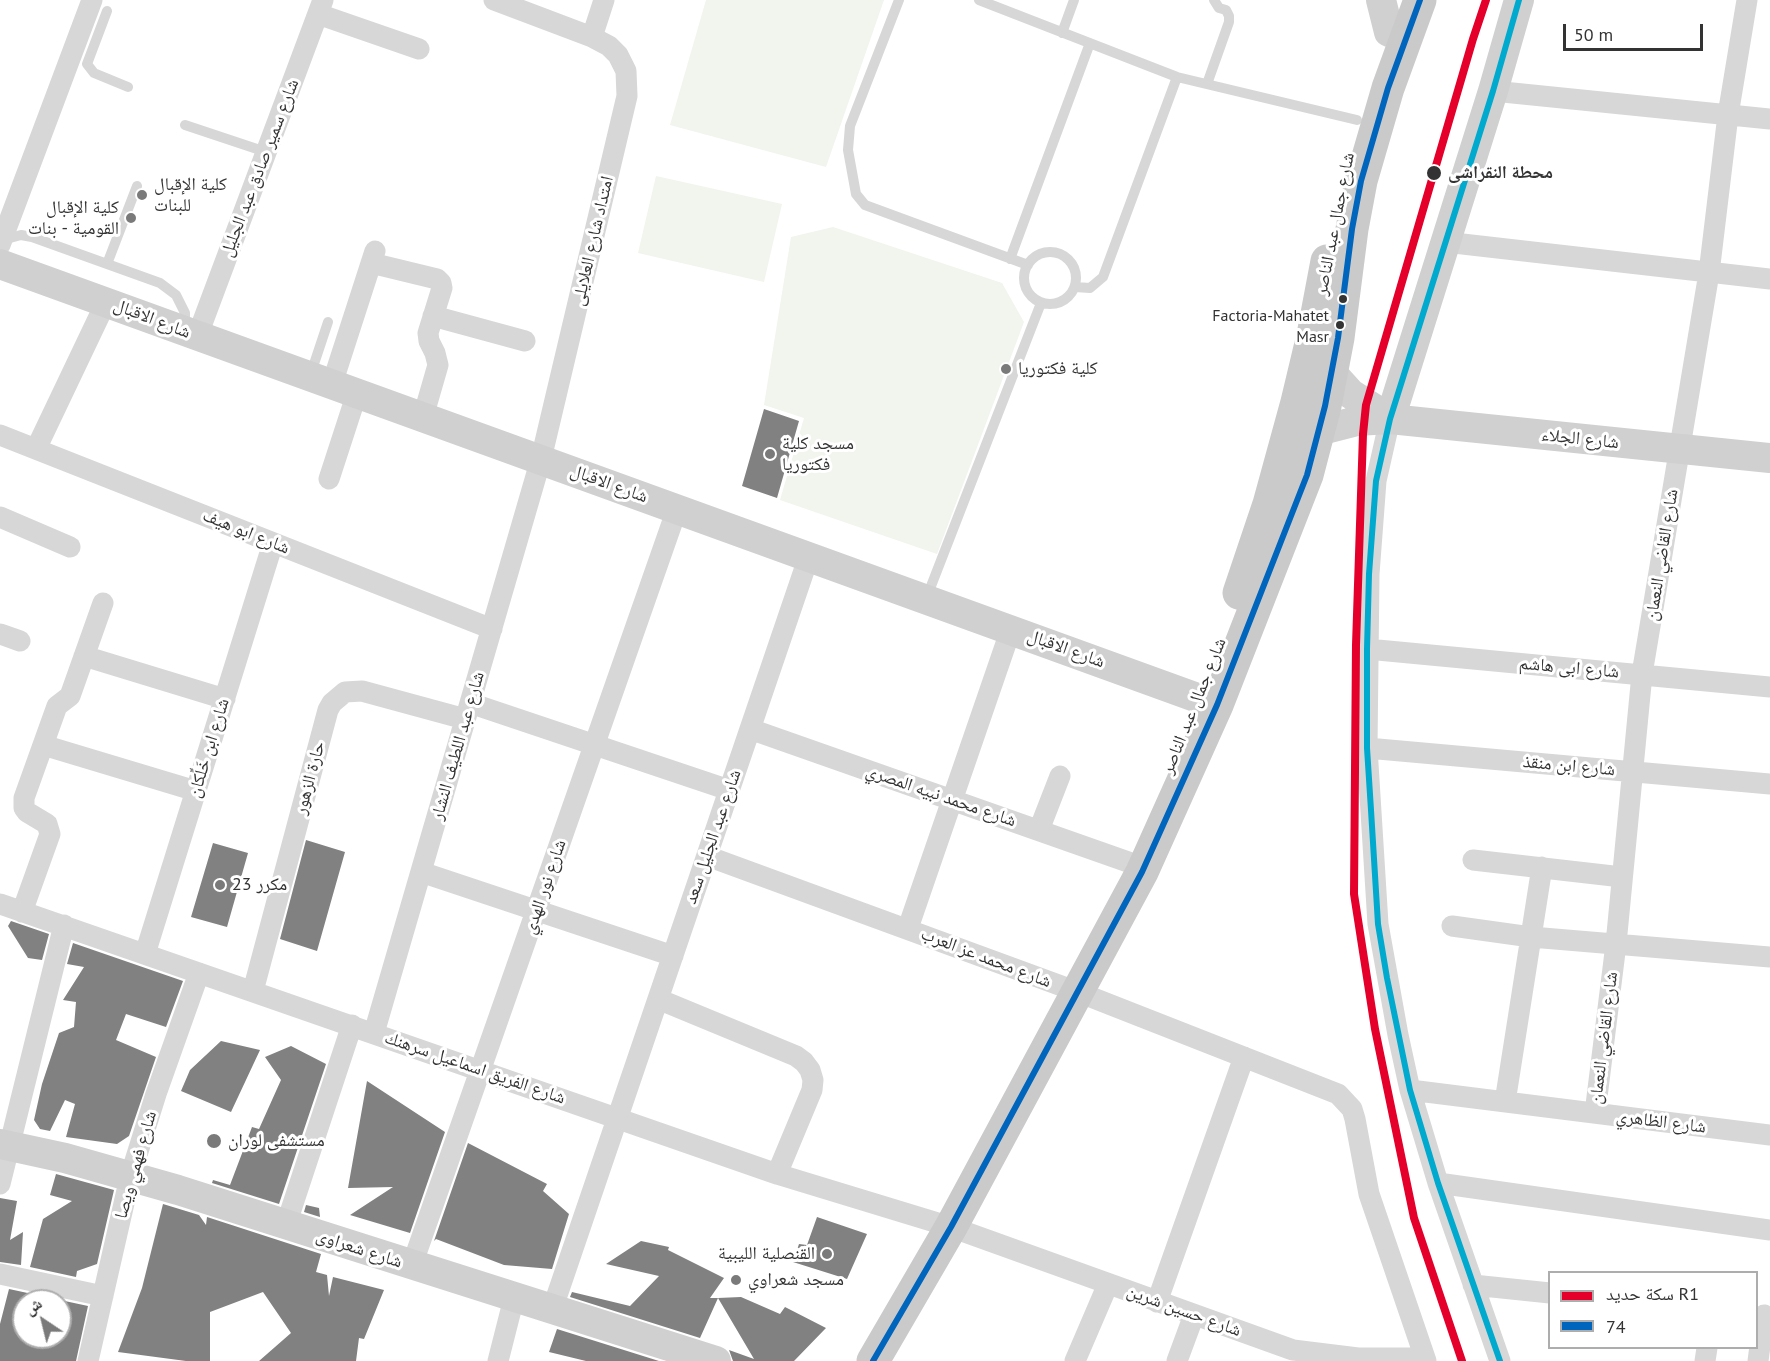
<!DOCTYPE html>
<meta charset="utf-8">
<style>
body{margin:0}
#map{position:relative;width:1770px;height:1361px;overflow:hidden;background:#fff;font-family:"PT Sans","Noto Naskh Arabic",sans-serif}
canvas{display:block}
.legend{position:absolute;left:1548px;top:1271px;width:210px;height:78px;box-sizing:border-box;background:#fff;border:2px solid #adadad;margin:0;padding:8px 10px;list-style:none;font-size:18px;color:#333}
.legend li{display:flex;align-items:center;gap:12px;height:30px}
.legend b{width:30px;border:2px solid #adadad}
.north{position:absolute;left:12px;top:1289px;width:60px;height:60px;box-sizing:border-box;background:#fff;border:2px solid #adadad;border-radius:50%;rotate:325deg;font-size:16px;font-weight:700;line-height:24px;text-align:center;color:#333}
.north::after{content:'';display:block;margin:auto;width:21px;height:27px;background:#7a7a7a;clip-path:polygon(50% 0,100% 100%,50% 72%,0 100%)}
.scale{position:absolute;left:1563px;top:24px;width:140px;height:27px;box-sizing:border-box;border:3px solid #333;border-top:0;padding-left:8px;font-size:18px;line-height:21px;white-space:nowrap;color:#333;-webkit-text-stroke:4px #fff;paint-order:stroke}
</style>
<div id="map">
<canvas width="1770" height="1361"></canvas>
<ul class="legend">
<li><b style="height:8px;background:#e4002b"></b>سكة حديد R1</li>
<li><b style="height:8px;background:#0065bd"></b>74</li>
</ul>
<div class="north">ش</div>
<div class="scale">50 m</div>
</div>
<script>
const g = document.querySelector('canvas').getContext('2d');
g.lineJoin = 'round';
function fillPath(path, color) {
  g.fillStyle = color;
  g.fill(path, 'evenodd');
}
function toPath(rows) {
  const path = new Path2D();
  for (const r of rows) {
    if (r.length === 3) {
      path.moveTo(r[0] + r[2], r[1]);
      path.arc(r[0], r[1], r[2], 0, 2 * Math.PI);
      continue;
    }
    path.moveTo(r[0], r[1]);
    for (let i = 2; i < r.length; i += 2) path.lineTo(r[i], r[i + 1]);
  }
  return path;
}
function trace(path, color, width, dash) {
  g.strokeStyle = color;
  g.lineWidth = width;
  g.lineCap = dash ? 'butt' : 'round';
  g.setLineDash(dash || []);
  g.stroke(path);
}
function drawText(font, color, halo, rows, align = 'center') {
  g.font = font + ' "PT Sans","Noto Naskh Arabic",sans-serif';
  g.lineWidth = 6;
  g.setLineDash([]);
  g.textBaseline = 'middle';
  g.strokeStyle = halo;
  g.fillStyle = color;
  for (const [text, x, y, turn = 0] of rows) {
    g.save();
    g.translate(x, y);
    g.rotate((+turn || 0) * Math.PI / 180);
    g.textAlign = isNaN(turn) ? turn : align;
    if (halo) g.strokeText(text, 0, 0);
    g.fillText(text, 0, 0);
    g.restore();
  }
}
const green = toPath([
 [706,0,884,0,826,167,670,125],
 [656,176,782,204,764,282,638,253],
 [833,227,1002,283,1024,322,937,554,780,500,804,418,764,405,791,237]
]);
const building = toPath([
 [764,409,799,421,777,498,742,486],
 [306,840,345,852,317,951,280,939],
 [213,843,248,853,227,927,191,917],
 [11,921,49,934,42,960,28,958,8,926],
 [73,943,183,981,166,1027,126,1014,116,1040,156,1057,129,1136,117,1144,66,1137,75,1104,65,1100,50,1131,40,1129,34,1120,42,1084,59,1033,74,1027,76,1002,63,1000,84,967,67,964],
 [221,1041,260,1050,231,1112,181,1091,190,1070],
 [291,1046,326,1064,279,1204,212,1183,213,1180,230,1185,252,1127,259,1129,281,1080,265,1057],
 [367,1081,445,1132,410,1233,350,1215,393,1187,348,1188],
 [468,1143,547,1184,543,1191,569,1214,552,1269,504,1265,436,1239,434,1241],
 [56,1174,114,1190,97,1264,77,1271,76,1277,30,1267,43,1219,72,1201,50,1195],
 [0,1198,17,1201,10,1240,23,1232,21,1265,0,1262],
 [163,1204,199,1215,206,1225,207,1217,321,1254,316,1272,327,1275,329,1296,333,1277,384,1290,364,1339,359,1338,356,1361,259,1361,291,1333,263,1292,210,1312,210,1361,186,1361,118,1352,142,1288],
 [306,1205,319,1208,320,1217,304,1212],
 [817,1217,867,1234,847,1279,793,1262,799,1244,807,1245],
 [641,1241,669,1247,668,1250,724,1278,710,1298,718,1298,700,1338,570,1297,572,1292,630,1306,659,1276,606,1264],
 [9,1289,88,1306,76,1361,0,1361,0,1324],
 [24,1301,60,1301,60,1337,24,1337],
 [741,1297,780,1314,785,1307,826,1328,794,1361,733,1361,729,1350,754,1359,718,1298],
 [557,1329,659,1361,586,1361,549,1352]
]);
const lane = toPath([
 [899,0,850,126,848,150,856,194,865,205,1028,265],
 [979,0,1177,77,1357,120],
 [107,11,87,64,94,73,128,87],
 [1062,33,1074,0],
 [1207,84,1229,22,1229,16,1226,10,1219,8,1214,0],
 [185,125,266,152],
 [2,243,10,238,21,235,32,237,160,283,176,295,185,313,185,329],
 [1050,278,26],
 [1010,259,1090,43],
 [107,264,137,186],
 [1075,287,1090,288,1103,277,1177,77],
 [310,376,328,322],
 [926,599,1041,303]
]);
const street = toPath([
 [318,14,419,49],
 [592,37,604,0],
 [1493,91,1770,119],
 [1445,242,1770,279],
 [0,245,92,0],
 [371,263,437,279,441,283,442,288,428,333,429,341,435,353,438,365,423,417],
 [433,316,525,341],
 [197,337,323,0],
 [332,384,375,251],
 [1390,419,1376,481,1369,574,1367,748,1378,924,1398,1035,1410,1090,1438,1183,1500,1361],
 [0,435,492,629],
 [36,449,106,302],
 [329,479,357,393],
 [0,517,70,547],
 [0,634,20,641],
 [1367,649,1770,687],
 [84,656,225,699],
 [470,703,729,790],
 [750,729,1131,863],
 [43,745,196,791],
 [1367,748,1770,784],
 [1039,830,1060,776],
 [707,856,1078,992,1338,1094,1352,1109,1355,1119,1369,1194,1426,1361],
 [1473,860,1622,877],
 [421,872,673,956],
 [0,904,777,1174,951,1227,1293,1350,1358,1358,1424,1358,1425,1361],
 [22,912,50,834,47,824,27,812,24,808,24,798,57,706,70,696,103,603],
 [1452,926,1531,937,1770,957],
 [908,928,1011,629],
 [145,954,273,543],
 [253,991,328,710,332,703,345,692,362,691,465,719],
 [658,999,796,1056,804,1062,810,1070,813,1080,812,1090,777,1174],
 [374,1033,541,459,627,96,626,71,618,55,609,46,592,37,494,0],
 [1410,1090,1770,1135],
 [1505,1102,1542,867],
 [1595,1113,1616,944,1642,674,1709,273,1728,115,1747,0],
 [1438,1183,1770,1230],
 [0,1184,64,925],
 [286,1225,352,1025],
 [412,1265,677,509],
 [0,1274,103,1296],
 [1473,1285,1550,1293],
 [1157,1302,1244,1057],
 [552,1310,809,556],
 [88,1361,130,1177,156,1094,199,973],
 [498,1361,514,1298],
 [1075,1361,1108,1284],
 [1177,1361,1194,1315],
 [1705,1361,1707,1348],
 [1758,1361,1764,1315]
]);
const secondary = toPath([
 [1381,0,1389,32],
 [0,264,1217,705],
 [1323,354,1332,373,1351,394,1390,419],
 [1390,419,1493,91,1519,0],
 [1318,431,1357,421,1390,419,1770,458],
 [0,1144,65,1158,178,1190,716,1361]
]);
const primary = toPath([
 [1239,593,1269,504,1297,402,1313,335,1327,261],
 [873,1361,951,1227,1142,872,1217,705,1307,475,1325,406,1338,338,1352,229,1361,181,1388,88,1420,0]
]);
const bus1 = toPath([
 [873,1361,951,1227,1142,872,1217,705,1307,475,1325,406,1338,338,1352,229,1361,181,1388,88,1420,0]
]);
const bus2 = toPath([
 [1500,1361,1438,1183,1410,1090,1387,978,1378,924,1371,810,1367,748,1367,649,1369,574,1376,481,1390,419,1493,91,1519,0]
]);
const rail1 = toPath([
 [1462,1361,1414,1218,1375,1029,1354,894,1356,645,1363,434,1366,405,1473,39,1486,0]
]);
const markers = [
 [1434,173,8,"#333"],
 [142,195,6,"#7a7a7a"],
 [131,218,6,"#7a7a7a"],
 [1343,299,5,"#333"],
 [1340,325,5,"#333"],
 [1006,369,6,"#7a7a7a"],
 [770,454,6,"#7a7a7a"],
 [220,885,6,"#7a7a7a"],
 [214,1141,8,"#7a7a7a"],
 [827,1254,6,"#7a7a7a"],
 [736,1280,6,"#7a7a7a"]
];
const busNames = [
 ["Factoria-Mahatet",1329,316],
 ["Masr",1329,337]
];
const streetNames = [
 ["شارع سمير صادق عبد الجليل",260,168,-69],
 ["شارع جمال عبد الناصر",1335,224,-79],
 ["امتداد شارع العلايلى",593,241,-77],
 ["شارع الاقبال",152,319,21],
 ["شارع الجلاء",1580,439,6],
 ["شارع الاقبال",609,484,20],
 ["شارع ابو هيف",246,532,22],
 ["شارع القاضي النعمان",1662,555,-81],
 ["شارع الاقبال",1066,649,20],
 ["شارع ابى هاشم",1569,668,5],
 ["شارع جمال عبد الناصر",1194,706,-68],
 ["شارع عبد اللطيف النشار",458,746,-74],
 ["شارع ابن خَلِّكان",209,748,-73],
 ["شارع ابن منقذ",1569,766,5],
 ["حارة الزهور",310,778,-75],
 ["شارع محمد نبيه المصري",941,796,19],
 ["شارع عبد الجليل سعد",713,837,-71],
 ["شارع نور الهدي",545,887,-71],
 ["شارع محمد عز العرب",986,958,21],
 ["شارع القاضي النعمان",1604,1038,-83],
 ["شارع الفريق اسماعيل سرهنك",475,1068,19],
 ["شارع الظاهري",1661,1122,7],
 ["شارع فهمي ويصا",136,1165,-74],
 ["شارع شعراوى",359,1249,18],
 ["شارع حسين شرين",1184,1311,20]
];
const stopNames = [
 ["محطة النقراشى",1448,173]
];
const poiNames = [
 ["كلية الإقبال",154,185],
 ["للبنات",154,206],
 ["كلية الإقبال",119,208,"right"],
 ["القومية - بنات",119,229,"right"],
 ["كلية فكتوريا",1018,369],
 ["مسجد كلية",782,444],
 ["فكتوريا",782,465],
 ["23 مكرر",232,885],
 ["مستشفى لوران",228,1141],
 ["القنصلية الليبية",815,1254,"right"],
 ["مسجد شعراوي",748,1280]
];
fillPath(green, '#f1f5ed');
fillPath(building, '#818181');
trace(lane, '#d7d7d7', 10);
trace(street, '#d7d7d7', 21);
trace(secondary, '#d0d0d0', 30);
trace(primary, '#cacaca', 33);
trace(bus1, '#0065bd', 6);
trace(bus2, '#00a9ce', 6);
trace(rail1, '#e4002b', 8);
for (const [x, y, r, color] of markers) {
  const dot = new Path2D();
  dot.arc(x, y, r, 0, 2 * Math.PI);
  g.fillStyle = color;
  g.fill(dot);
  trace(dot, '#fff', 2);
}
drawText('16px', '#333', '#fff', busNames, 'right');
drawText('18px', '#333', '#fff', streetNames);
drawText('bold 18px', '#333', '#fff', stopNames, 'left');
drawText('18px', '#333', '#fff', poiNames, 'left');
</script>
